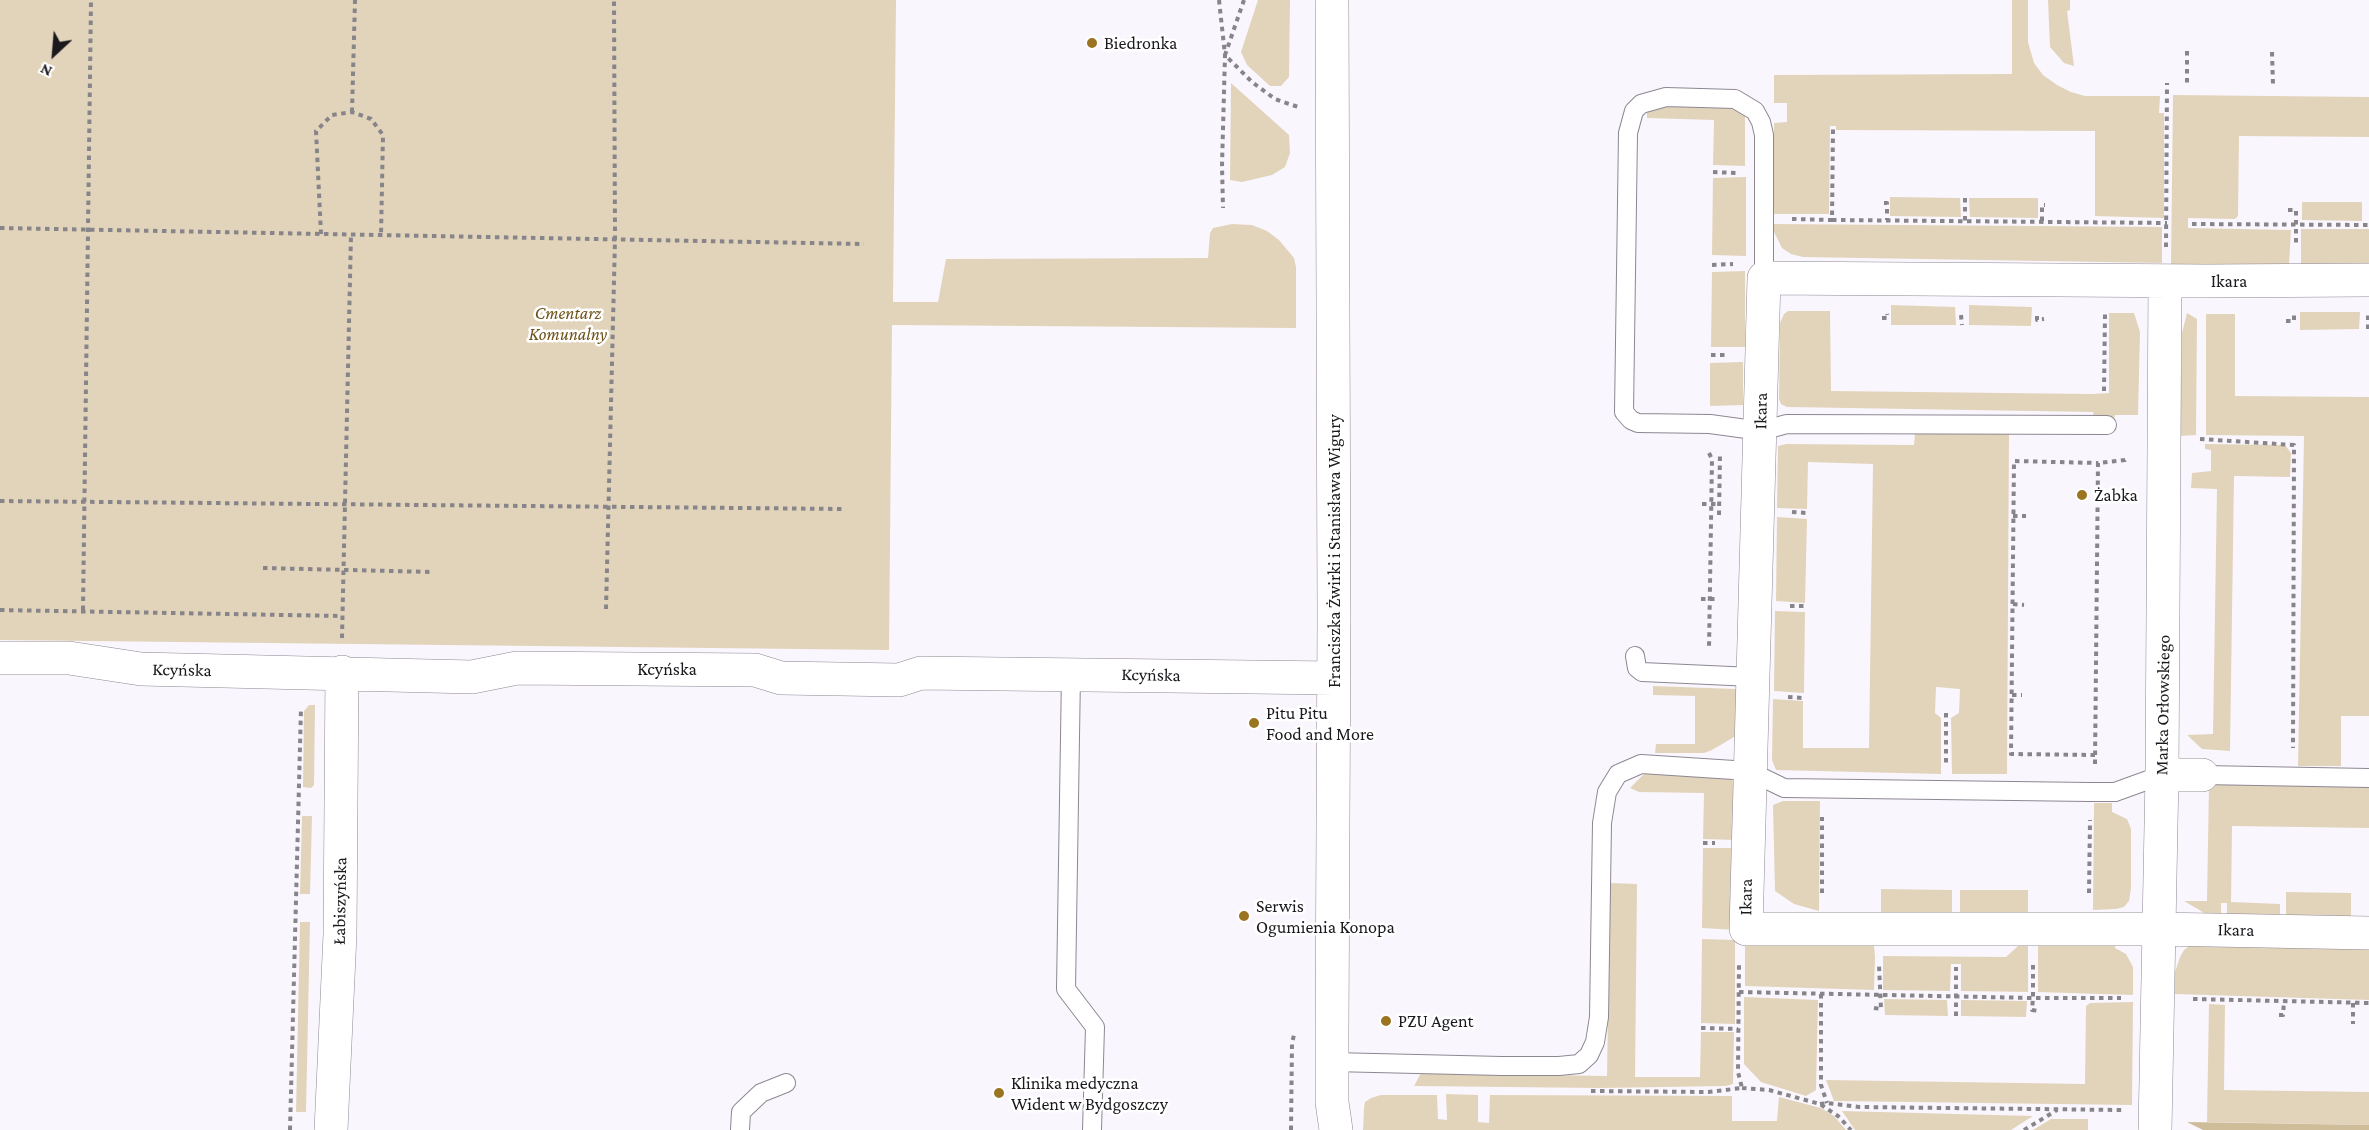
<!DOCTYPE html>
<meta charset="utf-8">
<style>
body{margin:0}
#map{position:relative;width:2369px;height:1130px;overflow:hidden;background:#faf6fe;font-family:"Crimson Pro",serif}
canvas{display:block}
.north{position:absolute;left:24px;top:24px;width:60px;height:60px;-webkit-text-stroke:4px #fff;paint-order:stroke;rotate:206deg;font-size:16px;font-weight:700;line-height:24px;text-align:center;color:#1b191d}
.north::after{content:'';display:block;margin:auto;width:21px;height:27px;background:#1b191d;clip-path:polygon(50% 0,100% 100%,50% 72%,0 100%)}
</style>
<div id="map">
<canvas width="2369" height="1130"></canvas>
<div class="north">N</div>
</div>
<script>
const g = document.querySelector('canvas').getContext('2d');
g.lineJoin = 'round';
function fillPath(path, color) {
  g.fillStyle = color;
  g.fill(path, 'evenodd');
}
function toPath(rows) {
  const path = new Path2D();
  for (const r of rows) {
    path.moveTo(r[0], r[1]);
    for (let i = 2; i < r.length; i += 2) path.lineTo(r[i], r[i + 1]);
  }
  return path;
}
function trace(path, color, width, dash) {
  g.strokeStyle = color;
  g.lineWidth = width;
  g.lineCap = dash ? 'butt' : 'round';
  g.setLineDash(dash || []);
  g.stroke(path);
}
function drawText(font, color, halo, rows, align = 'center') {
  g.font = font + ' "Crimson Pro",serif';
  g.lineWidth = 5;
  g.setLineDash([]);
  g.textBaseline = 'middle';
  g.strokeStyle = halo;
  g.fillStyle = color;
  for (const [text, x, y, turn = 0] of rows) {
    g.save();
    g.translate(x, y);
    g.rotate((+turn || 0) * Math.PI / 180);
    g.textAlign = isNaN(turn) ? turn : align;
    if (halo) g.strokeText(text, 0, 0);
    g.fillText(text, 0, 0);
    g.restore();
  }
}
const green = toPath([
 [0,0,896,0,893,302,938,302,946,259,1208,258,1210,233,1213,228,1232,224,1252,225,1267,231,1279,240,1294,258,1296,267,1296,328,892,325,889,650,0,640],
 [1258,0,1290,0,1289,77,1281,86,1270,86,1247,65,1241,52],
 [2012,0,2028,0,2028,42,2034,63,2043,75,2057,85,2071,92,2085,96,2160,96,2159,113,2164,113,2164,218,2095,216,2095,131,1836,130,1836,126,1830,126,1829,214,1774,214,1774,123,1787,122,1787,103,1774,103,1774,75,2012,74],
 [2048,0,2070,0,2070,10,2067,11,2074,66,2064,63,2050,47],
 [1231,83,1289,135,1290,153,1285,167,1272,175,1242,182,1230,180],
 [2173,95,2369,97,2369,137,2239,136,2238,216,2235,219,2188,218,2188,228,2291,230,2289,265,2171,264],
 [1656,104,1723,105,1745,114,1745,166,1713,165,1714,120,1647,118,1647,107],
 [1746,177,1746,256,1712,255,1713,178],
 [1890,197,1960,198,1961,217,1890,216],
 [1969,198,2038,198,2038,218,1970,217],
 [2302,202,2362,202,2362,221,2302,220],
 [1773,224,2162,227,2162,263,1803,257,1791,254,1782,248,1774,232],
 [2301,229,2369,229,2369,266,2301,265],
 [1745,271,1745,347,1711,347,1712,272],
 [1891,305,1955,307,1956,325,1891,325],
 [1969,305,2032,307,2031,326,1969,325],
 [1788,311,1830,311,1831,391,2092,394,2109,393,2109,313,2134,313,2140,332,2138,415,2115,415,2114,420,2094,419,2093,412,1787,407,1781,404,1779,399,1780,323,1784,314],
 [2300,312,2360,312,2359,329,2300,330],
 [2187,313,2197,319,2196,435,2180,436,2182,333],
 [2206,314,2235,314,2235,396,2369,397,2369,716,2341,716,2341,766,2298,766,2304,436,2206,435],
 [1743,362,1743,405,1710,406,1710,363],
 [1915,433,2009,434,2007,774,1952,774,1951,718,1959,713,1960,689,1936,687,1935,713,1941,718,1941,774,1776,770,1772,760,1773,699,1803,701,1803,748,1869,748,1873,464,1808,462,1807,509,1777,508,1778,446,1786,444,1914,445],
 [2205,444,2285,445,2291,453,2290,477,2234,476,2230,751,2202,749,2187,735,2213,734,2217,489,2191,488,2192,473,2211,471,2211,450,2205,449],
 [1777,517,1807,519,1805,603,1776,601],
 [1775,611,1805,612,1804,693,1774,691],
 [1653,686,1736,689,1742,693,1742,724,1734,737,1712,750,1704,753,1655,753,1656,744,1695,744,1695,696,1653,695],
 [309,705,315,705,314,785,311,788,303,787,304,711],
 [1652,772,1728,777,1737,784,1735,840,1703,839,1704,793,1639,792,1630,788,1645,773],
 [2209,784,2369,786,2369,828,2232,826,2231,902,2280,904,2280,915,2227,914,2227,903,2221,903,2221,915,2206,914,2184,901,2207,901],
 [1783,801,1820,801,1819,911,1794,904,1775,891,1773,805],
 [2094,803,2112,803,2112,812,2127,819,2131,829,2131,888,2129,901,2124,907,2116,909,2093,910],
 [302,816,312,816,310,894,300,894],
 [1703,848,1735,848,1736,930,1702,928],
 [1610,883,1637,884,1635,1077,1700,1077,1701,1032,1734,1032,1733,1084,1726,1086,1600,1088,1414,1086,1421,1073,1607,1076],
 [1881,889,1952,890,1952,912,1881,913],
 [1960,890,2028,890,2028,914,1960,913],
 [2286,892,2351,893,2351,917,2286,915],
 [300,922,310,922,306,1112,296,1112],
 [1745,934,1873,937,1875,956,1874,990,1745,986],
 [2028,937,2028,992,1961,991,1961,964,1951,964,1950,991,1883,990,1883,956,2006,957],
 [2038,937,2115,939,2115,948,2126,954,2133,967,2133,995,2038,992],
 [1702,939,1735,940,1735,1024,1701,1023],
 [2369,941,2369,1000,2175,994,2175,972,2180,957,2184,950,2193,943],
 [1744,997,1818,1000,1816,1090,1806,1096,1761,1082,1744,1064],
 [1884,999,1947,1000,1948,1016,1885,1015],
 [1961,1000,2027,1001,2026,1017,1961,1016],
 [2133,1002,2132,1105,1834,1101,1826,1080,2085,1084,2086,1006,2090,1003],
 [2209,1004,2225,1005,2224,1090,2369,1092,2369,1125,2207,1122],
 [1446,1094,1478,1095,1478,1122,1489,1123,1490,1095,1732,1096,1732,1121,1777,1121,1779,1097,1821,1108,1834,1116,1846,1130,1363,1130,1364,1108,1365,1102,1371,1098,1381,1095,1437,1095,1438,1119,1447,1120],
 [1842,1111,2033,1116,2011,1130,1855,1130],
 [2051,1119,2088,1119,2088,1130,2033,1130]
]);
const forest = toPath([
 [2187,1122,2369,1125,2369,1130,2203,1130]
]);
const path = toPath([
 [1219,0,1225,55,1222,166,1223,208],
 [1244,0,1225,55,1252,82,1275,99,1298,107],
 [2187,51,2187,83],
 [2272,52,2273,84],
 [352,112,355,0],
 [1713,172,1736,173],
 [1965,198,1965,221],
 [1884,203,1887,203,1887,220],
 [2288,210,2296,210,2296,246],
 [1792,219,1832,220,1833,128],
 [1832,220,2167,223],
 [2042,221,2042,205,2045,205],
 [2192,224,2369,225],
 [0,228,864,244],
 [321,234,316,131,332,115,352,112,371,119,383,135,381,236],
 [2166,247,2167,83],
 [1712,265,1733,264],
 [1961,315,1962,325],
 [2037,316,2037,320,2044,319],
 [1882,318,1888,318,1887,314],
 [2286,321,2294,321,2294,314],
 [2368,329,2368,315],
 [1711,355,1728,355],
 [2104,391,2105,314],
 [2200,439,2294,445,2293,748],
 [1709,453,1712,459,1709,649],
 [0,501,845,509],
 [1702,504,1719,504],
 [1792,512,1807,513],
 [1719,515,1720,453],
 [2013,516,2026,516],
 [263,568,433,572],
 [1701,599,1718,599],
 [2013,604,2024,605],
 [1790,606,1805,606],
 [606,609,615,239,614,0],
 [0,610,342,616],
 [83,610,91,0],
 [342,638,351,234],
 [2012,695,2022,695],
 [1788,697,1803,698],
 [1946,713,1946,764],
 [2095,755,2011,754,2014,461,2098,463],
 [2095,764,2098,463,2125,460,2127,458],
 [1703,843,1715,843],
 [1822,893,1822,817],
 [2089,893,2090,820],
 [2033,965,2033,998,2121,998],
 [1739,992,2033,998,2032,1010,2039,1011],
 [1821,994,1821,1085,1827,1103],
 [2193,999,2369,1003],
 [2353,1003,2353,1024],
 [1874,1008,1881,1009,1879,965],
 [2279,1015,2283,1015,2284,1001],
 [1956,1016,1956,967],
 [1701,1028,1738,1029],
 [1742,1088,1769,1090,1820,1104,1838,1116,1851,1130],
 [1591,1091,1708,1092,1742,1088,1738,1072,1739,963],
 [1820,1104,1827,1103,1859,1107,2122,1110],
 [290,1130,301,708],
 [1291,1130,1292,1043,1294,1035],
 [2024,1130,2057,1110]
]);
const lane = toPath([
 [1764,278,1764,135,1761,122,1755,111,1735,99,1666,97,1641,104,1634,111,1628,133,1624,412,1631,420,1638,423,1710,424,1761,431,1787,424,2107,425],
 [1635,656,1637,668,1642,672,1753,677],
 [1071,674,1066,989,1095,1027,1092,1130],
 [1749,771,1784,788,2090,792,2115,792,2162,775],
 [2202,775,2369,778],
 [1332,1062,1502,1066,1559,1066,1579,1064,1589,1055,1595,1042,1599,1017,1602,823,1607,792,1618,774,1641,764,1734,770],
 [740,1130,741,1112,761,1093,786,1083]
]);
const street = toPath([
 [1332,0,1334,616,1332,1033,1332,1102,1336,1130],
 [2369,280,2207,281,1764,278,1746,929,2159,929,2369,933],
 [0,658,69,658,141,669,472,677,517,668,755,670,781,678,899,680,921,673,1334,678],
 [2162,775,2202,775],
 [331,1130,340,934,342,672],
 [2155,1130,2162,775,2165,281]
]);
const markers = [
 [1092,43,6,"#9a7420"],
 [2082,495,6,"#9a7420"],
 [1254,723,6,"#9a7420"],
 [1244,916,6,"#9a7420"],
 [1386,1021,6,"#9a7420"],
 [999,1093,6,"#9a7420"]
];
const poiNames = [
 ["Biedronka",1104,43],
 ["Żabka",2094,495],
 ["Pitu Pitu",1266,713],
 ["Food and More",1266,734],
 ["Serwis",1256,906],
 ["Ogumienia Konopa",1256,927],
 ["PZU Agent",1398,1021],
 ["Klinika medyczna",1011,1083],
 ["Wident w Bydgoszczy",1011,1104]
];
const streetNames = [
 ["Ikara",2229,281],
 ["Ikara",1761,411,-89],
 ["Franciszka Żwirki i Stanisława Wigury",1334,551,-90],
 ["Kcyńska",667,669],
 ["Kcyńska",182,670,1],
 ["Kcyńska",1151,675,1],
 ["Marka Orłowskiego",2163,705,-89],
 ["Ikara",1746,897,-89],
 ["Łabiszyńska",340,901,-89],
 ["Ikara",2236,930,1]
];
const parkNames = [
 ["Cmentarz",568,313],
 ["Komunalny",568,334]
];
fillPath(green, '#e2d4bb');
fillPath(forest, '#cfbc99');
trace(lane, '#8d8792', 20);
trace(street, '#8d8792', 34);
trace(path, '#87848a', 4, [4.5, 4.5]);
trace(lane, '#fff', 18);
trace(street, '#fff', 33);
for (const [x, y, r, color] of markers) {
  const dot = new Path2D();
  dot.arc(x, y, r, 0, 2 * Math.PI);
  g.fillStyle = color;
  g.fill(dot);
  trace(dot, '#fff', 2);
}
drawText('18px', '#1b191d', '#fff', poiNames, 'left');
drawText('18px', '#1b191d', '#fff', streetNames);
drawText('italic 18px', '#6d5218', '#fff', parkNames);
</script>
